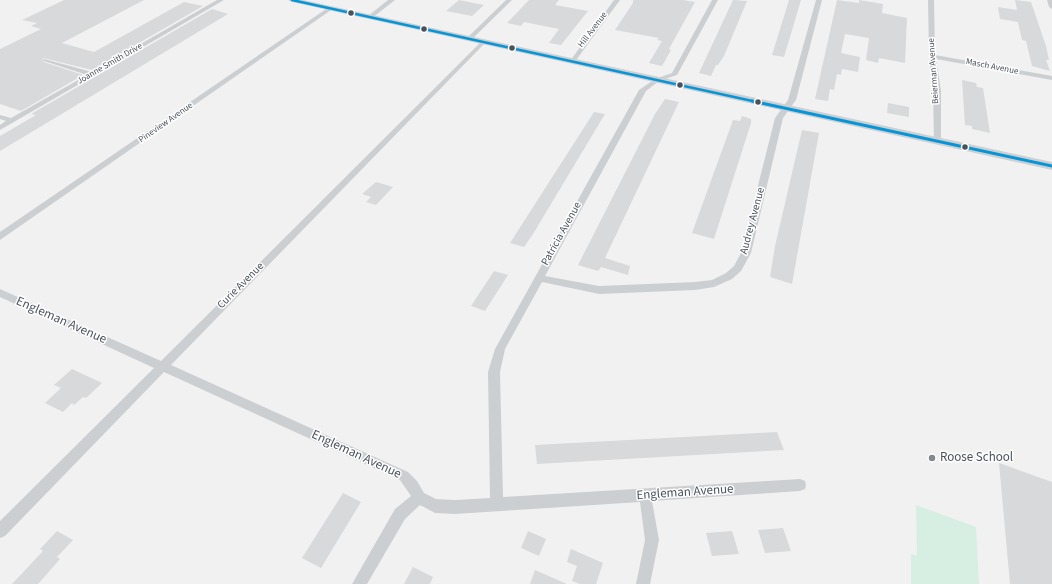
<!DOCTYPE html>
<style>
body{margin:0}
canvas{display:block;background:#f1f1f1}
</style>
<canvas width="1052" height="584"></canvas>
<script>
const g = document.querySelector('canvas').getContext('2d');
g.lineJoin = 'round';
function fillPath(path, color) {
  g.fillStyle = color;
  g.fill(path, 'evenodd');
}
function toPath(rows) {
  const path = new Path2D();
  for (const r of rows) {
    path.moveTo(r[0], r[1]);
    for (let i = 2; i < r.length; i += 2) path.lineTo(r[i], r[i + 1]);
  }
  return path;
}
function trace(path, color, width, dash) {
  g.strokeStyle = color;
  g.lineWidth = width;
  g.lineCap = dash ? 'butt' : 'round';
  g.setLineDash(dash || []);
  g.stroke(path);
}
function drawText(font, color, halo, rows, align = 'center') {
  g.font = font + ' "Source Sans 3",sans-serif';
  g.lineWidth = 3;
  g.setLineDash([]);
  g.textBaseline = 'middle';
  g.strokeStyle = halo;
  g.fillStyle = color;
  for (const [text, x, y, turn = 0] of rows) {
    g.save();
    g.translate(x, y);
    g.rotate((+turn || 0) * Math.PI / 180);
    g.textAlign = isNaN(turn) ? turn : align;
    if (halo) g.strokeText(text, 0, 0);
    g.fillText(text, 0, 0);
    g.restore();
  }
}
const green = toPath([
 [916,505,976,527,979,584,911,584,911,554,917,556]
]);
const building = toPath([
 [64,0,144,0,62,43,94,52,184,2,203,6,92,70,43,58,44,62,83,75,21,111,0,104,0,49,41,29,31,26,37,23,22,20],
 [459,0,484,5,472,16,446,11],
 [529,0,559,0,555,5,588,11,561,45,549,43,559,29,524,22,521,26,507,23],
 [633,0,683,0,695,2,669,49,671,50,662,66,649,63,662,41,657,40,659,38,615,30,633,3],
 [733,0,747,1,724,56,718,65,716,65,711,76,699,73],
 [789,0,801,0,790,37,784,57,772,55],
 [837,0,859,3,859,0,883,4,882,13,907,18,905,63,879,58,878,63,866,60,869,38,845,34,841,53,860,57,858,72,842,69,841,75,837,74,834,90,830,89,828,101,815,99],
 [1015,0,1031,2,1046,46,1049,60,1046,60,1050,71,1032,66,1026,41,1022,40,1018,22,1000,19,998,7,1017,10],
 [212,9,228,14,0,151,0,136,36,115,31,114],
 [962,80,976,83,977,87,983,88,990,133,972,129,972,126,965,125],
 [665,99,679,102,605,258,630,266,628,275,601,267,598,271,578,265,655,114],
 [888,103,909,107,909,117,887,113],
 [594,112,605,114,533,234,524,247,510,243],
 [742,116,751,119,751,123,714,239,692,233,733,120,740,121],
 [802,130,819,133,792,284,770,277,775,246],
 [376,182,393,187,376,205,366,202,371,197,362,194],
 [494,271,508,275,485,311,471,306],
 [72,369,102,383,86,398,83,397,74,405,72,403,63,412,45,403,61,388,54,385],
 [777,432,784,450,537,464,535,445],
 [999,463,1052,482,1052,584,1010,584],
 [343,493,361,502,321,568,302,558],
 [783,528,791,551,765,553,758,530],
 [57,531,73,540,57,557,60,559,38,584,12,584,43,551,40,549],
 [528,531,546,539,539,556,521,548],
 [732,531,739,554,712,556,706,533],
 [571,549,603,563,596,584,580,584,572,581,577,566,567,562],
 [413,567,433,577,430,584,404,584],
 [535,570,567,584,530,584]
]);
const street = toPath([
 [217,0,224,0,0,130,0,125,6,121,0,119,0,115,11,118,87,75,44,61,44,59,92,72,217,0],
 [388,0,395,0,372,18,368,18,368,16,388,0],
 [506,0,512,0,471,40,467,40,467,38,506,0],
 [614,0,620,0,574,63,570,63,570,61,614,0],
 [712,0,718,0,677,75,659,81,646,91,545,276,599,286,695,282,712,280,726,273,734,266,741,253,775,118,788,100,816,0,822,0,796,100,783,118,751,253,741,271,732,279,714,287,695,290,599,294,542,282,505,349,500,372,503,497,800,479,805,481,806,485,805,489,800,491,652,501,659,540,650,584,636,584,645,540,640,502,455,514,435,513,420,505,405,519,367,584,352,584,395,509,411,496,400,480,164,372,5,536,0,538,0,521,154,368,0,297,0,289,161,361,483,40,486,42,485,43,171,365,408,472,417,481,424,493,436,499,455,500,490,498,488,372,495,349,639,90,655,79,672,73,712,0],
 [928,0,934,0,935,55,1052,76,1052,80,936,59,941,90,941,141,940,143,934,143,933,90,929,56,928,0],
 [1047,0,1052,0,1052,9,1049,7,1047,0],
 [329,7,334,8,0,240,0,232,329,7]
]);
const secondary = toPath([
 [288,0,303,0,1052,162,1052,170,292,2,288,0]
]);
const bus1Far1 = toPath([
 [292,0,757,102]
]);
const bus1 = toPath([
 [752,101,1052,166]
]);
const markers = [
 [351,13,3.5,"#49515c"],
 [424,29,3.5,"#49515c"],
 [512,48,3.5,"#49515c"],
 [680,85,3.5,"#49515c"],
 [758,102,3.5,"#49515c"],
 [965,147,3.5,"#49515c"],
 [932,458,4,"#848990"]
];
const farStreetnames = [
 ["Hill Avenue",593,30,-53],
 ["Joanne Smith Drive",110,64,-30],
 ["Masch Avenue",992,67,11],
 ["Beierman Avenue",934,71,-94],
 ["Pineview Avenue",166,123,-35]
];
const streetNames = [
 ["Audrey Avenue",753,221,-75],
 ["Patricia Avenue",562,234,-61],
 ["Curie Avenue",241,286,-45]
];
const nearStreetnames = [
 ["Engleman Avenue",61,321,24],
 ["Engleman Avenue",356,455,25],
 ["Engleman Avenue",685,493,-4]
];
const nearPoinames = [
 ["Roose School",940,458]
];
fillPath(green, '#d7eee2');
fillPath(building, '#d8d9db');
fillPath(street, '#cccfd1');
fillPath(secondary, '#cdcfd2');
trace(bus1Far1, '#0696d7', 2.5);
trace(bus1, '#0696d7', 3);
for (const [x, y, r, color] of markers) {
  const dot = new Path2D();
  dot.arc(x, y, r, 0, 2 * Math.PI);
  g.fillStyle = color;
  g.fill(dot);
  trace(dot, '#fff', 1.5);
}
drawText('9px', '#49515c', '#fff', farStreetnames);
drawText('11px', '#49515c', '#fff', streetNames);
drawText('13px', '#49515c', '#fff', nearStreetnames);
drawText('13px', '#49515c', '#fff', nearPoinames, 'left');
</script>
